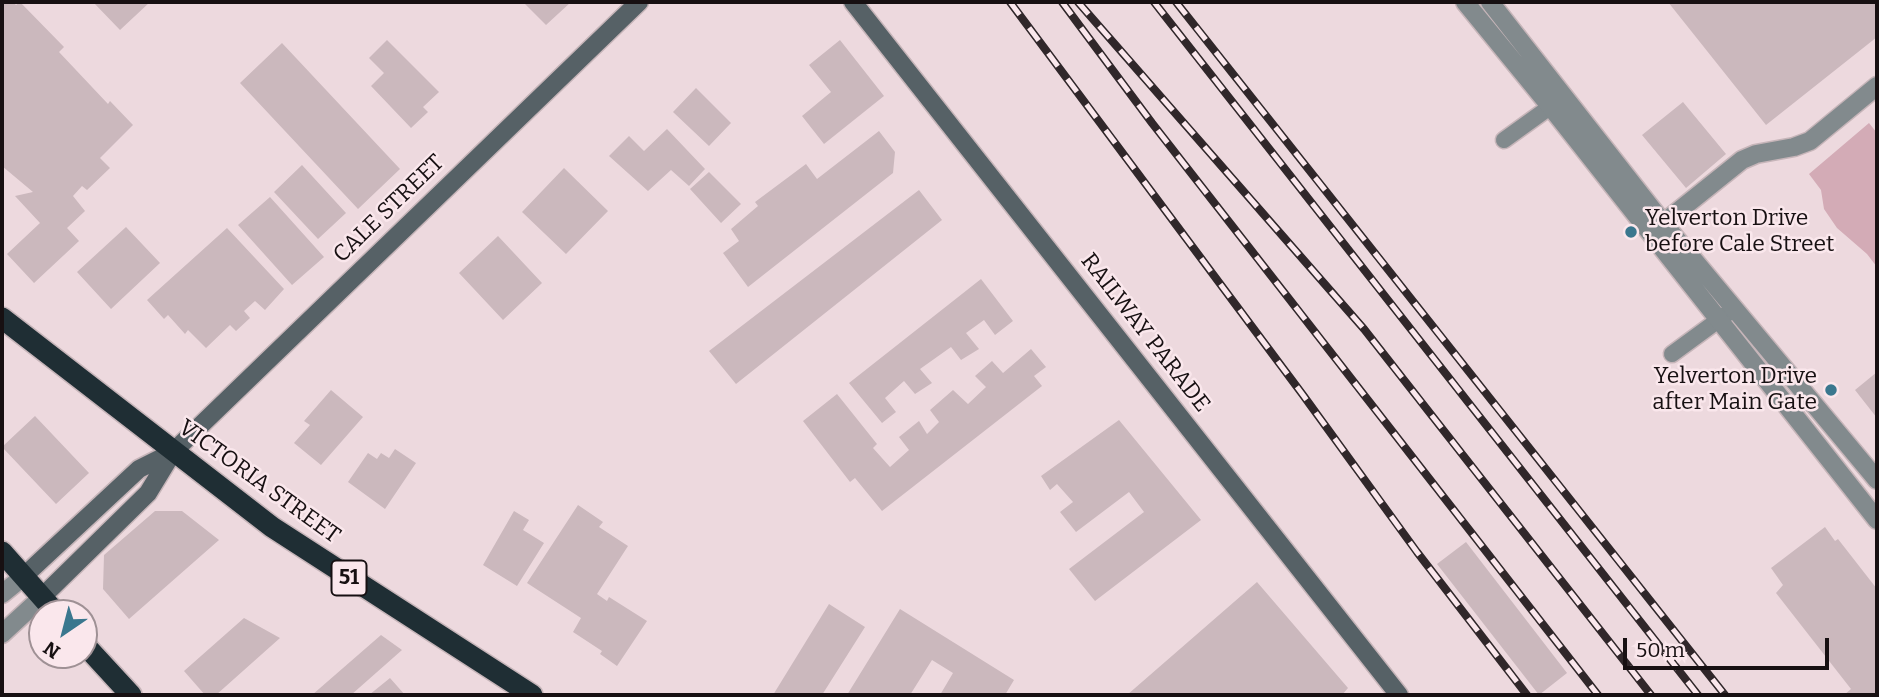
<!DOCTYPE html>
<style>
body{margin:0}
#map{position:relative;width:1879px;height:697px;overflow:hidden;background:#edd9de;font-family:Bitter,serif}
canvas{display:block}
.frame{position:absolute;inset:0;border:4px solid #171012;pointer-events:none}
.north{position:absolute;left:28px;top:599px;width:70px;height:70px;box-sizing:border-box;background:#fae7ec;border:2px solid #9f9195;border-radius:50%;rotate:215deg;font-size:19px;font-weight:700;line-height:28px;text-align:center;color:#171012}
.north::after{content:'';display:block;margin:auto;width:24px;height:32px;background:#3a778e;clip-path:polygon(50% 0,100% 100%,50% 72%,0 100%)}
.scale{position:absolute;left:1623px;top:638px;width:206px;height:32px;box-sizing:border-box;border:4px solid #171012;border-top:0;padding-left:9px;font-size:21px;line-height:24px;white-space:nowrap;color:#171012;-webkit-text-stroke:5px #fae7ec;paint-order:stroke}
</style>
<div id="map">
<canvas width="1879" height="697"></canvas>
<div class="frame"></div>
<div class="north">N</div>
<div class="scale">50 m</div>
</div>
<script>
const g = document.querySelector('canvas').getContext('2d');
g.lineJoin = 'round';
function fillPath(path, color) {
  g.fillStyle = color;
  g.fill(path, 'evenodd');
}
function toPath(rows) {
  const path = new Path2D();
  for (const r of rows) {
    path.moveTo(r[0], r[1]);
    for (let i = 2; i < r.length; i += 2) path.lineTo(r[i], r[i + 1]);
  }
  return path;
}
function trace(path, color, width, dash) {
  g.strokeStyle = color;
  g.lineWidth = width;
  g.lineCap = dash ? 'butt' : 'round';
  g.setLineDash(dash || []);
  g.stroke(path);
}
function drawText(font, color, halo, rows, align = 'center') {
  g.font = font + ' Bitter,serif';
  g.lineWidth = 5;
  g.setLineDash([]);
  g.textBaseline = 'middle';
  g.strokeStyle = halo;
  g.fillStyle = color;
  for (const [text, x, y, turn = 0] of rows) {
    g.save();
    g.translate(x, y);
    g.rotate((+turn || 0) * Math.PI / 180);
    g.textAlign = isNaN(turn) ? turn : align;
    if (halo) g.strokeText(text, 0, 0);
    g.fillText(text, 0, 0);
    g.restore();
  }
}
const green = toPath([
 [1869,123,1877,133,1877,267,1867,254,1837,228,1824,209,1821,190,1809,174]
]);
const building = toPath([
 [2,2,13,2,16,5,20,2,64,47,59,52,108,104,110,101,133,125,100,158,110,168,87,190,82,186,73,196,85,211,67,228,79,241,34,283,7,254,40,223,15,196,33,192,2,166],
 [93,2,150,2,120,30],
 [523,2,571,2,546,25],
 [1668,2,1877,2,1877,37,1766,125],
 [387,40,439,92,423,107,428,112,411,128,371,86,384,73,369,58],
 [840,40,884,96,824,144,802,116,831,92,809,65],
 [282,43,400,169,358,209,240,83],
 [696,88,731,123,709,146,673,112],
 [1683,102,1726,154,1686,188,1642,135],
 [667,129,705,169,689,186,671,170,648,191,609,156,629,136,644,151],
 [879,131,895,152,893,173,748,287,723,253,739,241,731,229,758,206,755,202,806,164,817,179],
 [302,165,346,213,318,239,274,192],
 [564,168,608,211,566,254,522,212],
 [709,172,741,204,721,223,690,189],
 [919,190,942,220,736,384,709,351],
 [270,197,324,257,292,285,238,225],
 [126,227,160,263,111,309,77,272],
 [227,228,284,289,265,310,255,301,244,311,250,318,236,331,230,325,206,348,188,330,185,334,168,315,164,319,147,300],
 [498,236,542,283,503,320,459,273],
 [981,279,1013,321,995,335,984,320,966,333,979,349,961,360,951,347,920,369,932,383,915,394,904,381,885,398,896,412,882,423,849,383],
 [1031,349,1046,367,1034,376,1042,386,882,511,855,478,850,482,803,421,837,394,877,444,873,448,890,467,909,450,899,437,919,421,927,434,939,422,930,410,953,390,968,404,986,387,975,376,992,361,1003,373],
 [1877,372,1877,418,1855,390],
 [331,390,363,417,321,465,294,443,310,425,304,421],
 [35,416,89,473,56,504,2,447],
 [1119,420,1201,520,1095,601,1069,569,1144,512,1129,492,1076,532,1060,512,1073,502,1057,484,1050,490,1041,476],
 [395,449,416,463,385,509,348,482,368,453,377,459,381,453,389,458],
 [578,505,603,522,599,527,628,546,597,594,607,601,609,597,647,621,617,666,600,654,602,651,573,632,581,618,527,583],
 [155,511,182,511,219,540,129,619,103,589,104,555],
 [514,511,529,520,523,530,544,543,517,586,483,565],
 [1825,527,1835,541,1838,539,1877,589,1877,695,1844,695,1851,689,1776,593,1783,585,1771,568],
 [1466,542,1567,673,1539,695,1437,564],
 [1257,582,1348,688,1342,695,1127,695],
 [829,604,865,627,822,695,773,695],
 [900,609,1014,680,1005,695,940,695,953,673,932,660,910,695,847,695],
 [244,618,280,638,216,695,205,695,184,671],
 [381,635,402,650,351,695,312,695],
 [390,678,405,695,369,695]
]);
const lane = toPath([
 [1504,140,1561,99],
 [1672,354,1728,313]
]);
const street = toPath([
 [1465,2,1550,106,1877,520],
 [1490,2,1663,223,1877,480],
 [1656,229,1742,160,1756,154,1794,147,1810,141,1877,86],
 [2,594,23,577],
 [2,634,42,597]
]);
const secondary = toPath([
 [853,2,1399,695],
 [23,577,139,469,173,452],
 [42,597,148,493,173,452,639,2]
]);
const highway = toPath([
 [2,318,272,527,532,695],
 [2,552,56,613],
 [84,644,131,695]
]);
const rail = toPath([
 [1010,2,1303,395,1417,552,1527,695],
 [1062,2,1152,123,1598,695],
 [1078,2,1364,329,1651,695],
 [1154,2,1698,695],
 [1176,2,1725,695]
]);
const markers = [
 [1631,232,7,"#3a778e"],
 [1831,390,7,"#3a778e"]
];
const shields = [
 [349,578,35]
];
const shieldNames = [
 ["51",349,578]
];
const streetNames = [
 ["CALE STREET",389,209,-44],
 ["RAILWAY PARADE",1145,333,52],
 ["VICTORIA STREET",259,482,36]
];
const poiNames = [
 ["Yelverton Drive",1645,219],
 ["before Cale Street",1645,245],
 ["Yelverton Drive",1817,377,"right"],
 ["after Main Gate",1817,403,"right"]
];
fillPath(green, '#d3abb6');
fillPath(building, '#cbb8bd');
trace(lane, '#c6b5b9', 19);
trace(street, '#c6b5b9', 21);
trace(secondary, '#c6b5b9', 21);
trace(highway, '#c6b5b9', 24);
trace(lane, '#828a8d', 16);
trace(street, '#828a8d', 18);
trace(secondary, '#566166', 18);
trace(highway, '#1f2e34', 21);
trace(rail, '#30272a', 8);
trace(rail, '#fae7ec', 5, [16]);
for (const [x, y, r, color] of markers) {
  const dot = new Path2D();
  dot.arc(x, y, r, 0, 2 * Math.PI);
  g.fillStyle = color;
  g.fill(dot);
  trace(dot, '#fae7ec', 2.5);
}
for (const [x, y, w] of shields) {
  const box = new Path2D();
  box.roundRect(x - w / 2, y - 17.5, w, 35, 5);
  g.fillStyle = '#fae7ec';
  g.fill(box);
  trace(box, '#171012', 2);
}
drawText('bold 21px', '#171012', null, shieldNames);
drawText('23px', '#171012', '#fae7ec', streetNames);
drawText('23px', '#171012', '#fae7ec', poiNames, 'left');
</script>
